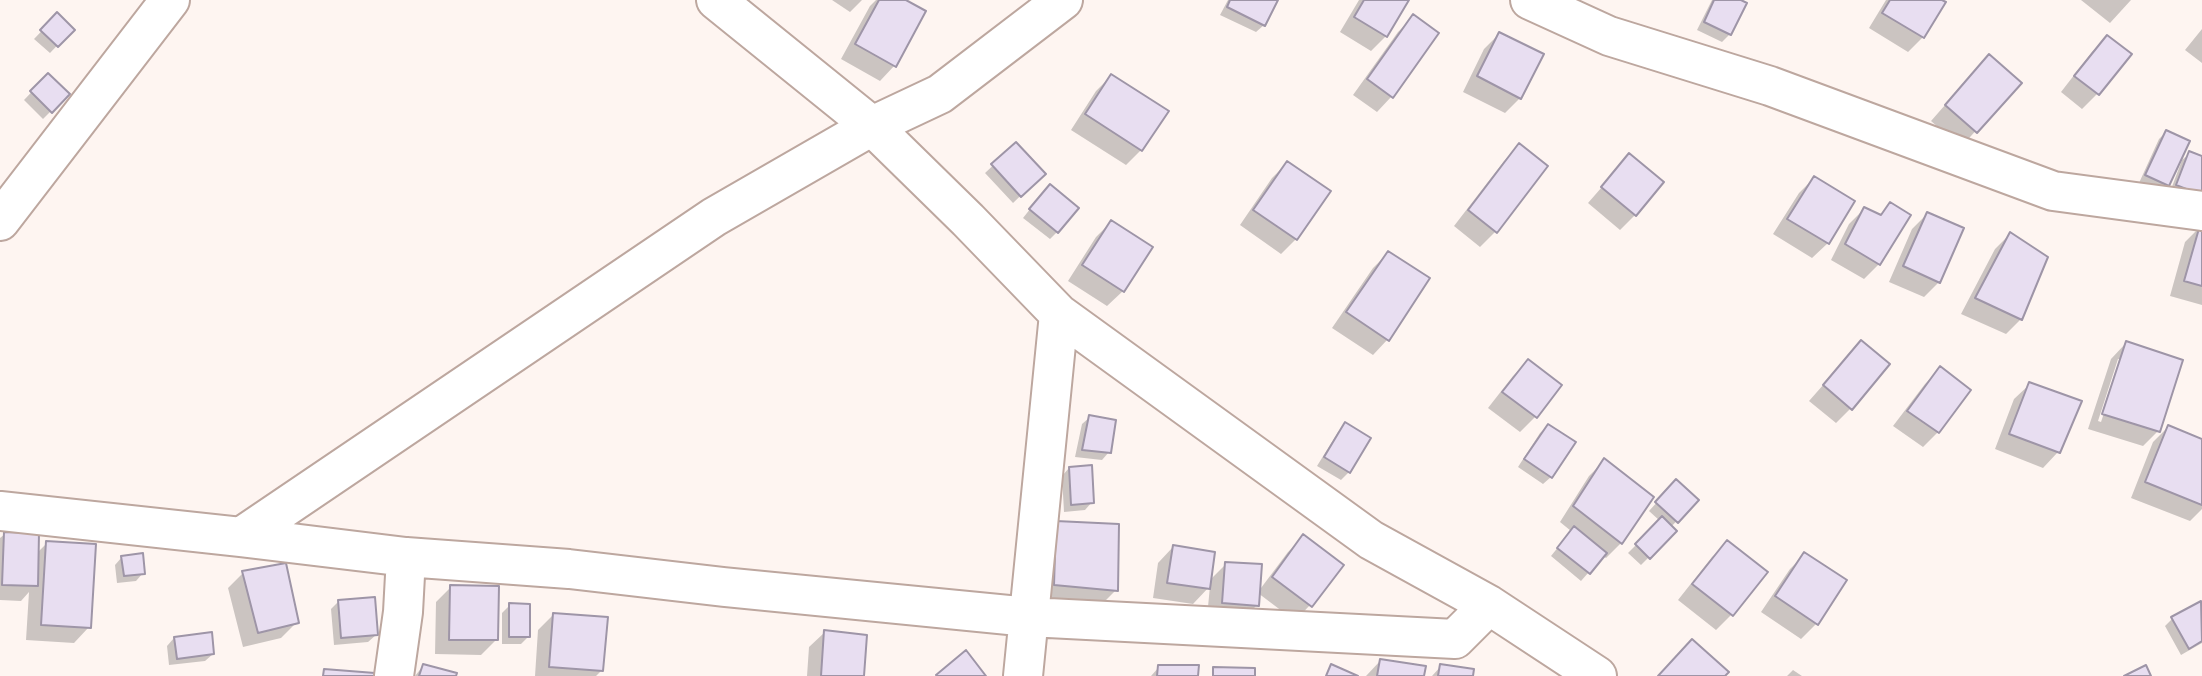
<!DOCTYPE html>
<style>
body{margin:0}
canvas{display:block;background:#fef5f1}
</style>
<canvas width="2202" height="676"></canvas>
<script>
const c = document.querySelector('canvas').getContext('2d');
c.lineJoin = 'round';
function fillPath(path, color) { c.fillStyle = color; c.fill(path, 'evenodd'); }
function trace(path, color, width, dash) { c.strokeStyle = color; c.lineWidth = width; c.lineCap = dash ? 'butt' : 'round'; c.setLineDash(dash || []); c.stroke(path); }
fillPath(new Path2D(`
 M832,0H862L850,12Z
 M876,0H902L895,65L880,81L841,59L870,6Z
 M1228,0H1276L1264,25L1256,32L1220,15Z
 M1359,0H1407L1386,36L1371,51L1340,32Z
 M1712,0H1737L1730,34L1722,42L1697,30Z
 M1886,0H1939L1923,37L1908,52L1869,28Z
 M2081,0H2131L2110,23Z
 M57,15L72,30L50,53L34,39Z
 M1413,17L1392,96L1377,112L1353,95L1398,32Z
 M2202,29V63L2185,50Z
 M1499,34L1520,98L1505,113L1463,92L1484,49Z
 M2107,37L2129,55L2097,94L2082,109L2061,92L2092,52Z
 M1974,72L2019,83L1961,147L1931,121Z
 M48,75L68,94L43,119L24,100Z
 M1111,76L1141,150L1126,165L1071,130L1096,91Z
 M2166,132L2188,142L2167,185L2160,193L2139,183L2159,139Z
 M1016,144L1043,174L1013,203L985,173Z
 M1519,146L1496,231L1480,247L1454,226L1504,161Z
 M2190,153L2202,157V205L2170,192L2182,160Z
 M1629,156L1635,215L1620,230L1588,203Z
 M1287,163L1296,239L1281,254L1240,225L1272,178Z
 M1814,178L1853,202L1828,243L1812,258L1773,234L1799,193Z
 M1042,194L1057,232L1050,239L1023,218Z
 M1890,204L1879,264L1864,279L1831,260L1849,224L1864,209L1879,216Z
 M1927,214L1939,282L1924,297L1889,282L1912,229Z
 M1111,222L1150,248L1123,291L1107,306L1068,281L1096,237Z
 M2200,227L2202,228V305L2170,296L2185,242Z
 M2010,234L2021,319L2006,334L1961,314L1995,249Z
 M1388,253V339L1373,355L1332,328L1373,268Z
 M1861,342L1851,408L1836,423L1809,401Z
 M2126,343L2158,431L2143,446L2088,429L2111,359ZM2118,359H2122L2101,422L2098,421Z
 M1528,361L1560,386L1535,417L1520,432L1488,408L1513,376Z
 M1940,369L1938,432L1923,447L1893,426L1925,384Z
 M2030,384L2058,452L2043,468L1995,449L2014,399Z
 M1090,417L1109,452L1102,460L1075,457L1082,424Z
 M1345,425L1369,438L1349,472L1341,480L1317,466L1338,432Z
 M1548,426L1551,477L1543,484L1518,467L1540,433Z
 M2168,427L2202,440V509L2190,521L2131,498L2153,442Z
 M1604,461L1621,543L1606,558L1603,556L1581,581L1551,556L1571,531L1560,522L1589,476Z
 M1069,468L1092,502L1085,510L1064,512L1062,476Z
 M1669,489L1696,500L1671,527L1675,531L1641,565L1628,553L1660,521L1649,511Z
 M1057,523L1116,590L1101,605L1040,600Z
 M5,534L37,553L47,543L89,627L74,643L26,640L29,592L21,601L0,600V538Z
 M1303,537L1310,605L1295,621L1258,593L1257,605L1242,620L1207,617L1210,586L1193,604L1153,598L1158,563L1173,547L1209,581L1226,564L1258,592L1288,552Z
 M1728,542L1765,572L1731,615L1716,630L1678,600L1712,557Z
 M1805,554L1816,624L1801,639L1761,612L1790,569Z
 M122,557L143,573L136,581L117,583L115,565Z
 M243,573L297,622L281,638L243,647L228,588Z
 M451,587L497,639L481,655L435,654L436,602Z
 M339,601L376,635L368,642L334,645L331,609Z
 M2200,603L2202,606V643L2181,655L2165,626L2172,619Z
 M510,605L529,636L521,644H502V613Z
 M553,615L602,670L596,676H535L538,630Z
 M825,632L862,676H807L809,647Z
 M174,638L213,654L205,661L169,665L167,646Z
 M1381,660L1422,676H1366Z
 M423,666L454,676H415Z
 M1441,666L1471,676H1432Z
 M1159,667L1197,676H1151Z
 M1793,670L1802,676H1787Z`), '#0003');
const building = new Path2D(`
 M879,0H906L926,11L896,67L855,44Z
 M1230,0H1278L1265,26L1227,7Z
 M1364,0H1409L1387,37L1354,17Z
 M1714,0H1741L1747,3L1731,35L1704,22Z
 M1890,0H1942L1946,2L1924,38L1882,13Z
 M57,12L75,30L58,47L40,30Z
 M1413,14L1439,33L1393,98L1367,79Z
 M1499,32L1544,54L1521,99L1477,76Z
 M2107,35L2132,54L2099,95L2074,76Z
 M1989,54L2022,83L1977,133L1945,105Z
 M48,73L70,94L52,113L30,91Z
 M1111,74L1169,111L1142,151L1085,114Z
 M2166,130L2190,141L2169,186L2145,175Z
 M1016,142L1046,174L1021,197L991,164Z
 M1519,143L1548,166L1497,233L1468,210Z
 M2189,151L2202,156V195L2176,185Z
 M1629,153L1664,182L1636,216L1601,187Z
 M1287,161L1331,191L1297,240L1253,210Z
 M1814,176L1855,201L1829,244L1787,219Z
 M1050,184L1079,208L1058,233L1029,209Z
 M1890,202L1911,215L1880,265L1845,244L1864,207L1881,215Z
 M1927,212L1964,228L1940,283L1903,266Z
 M1111,220L1153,247L1124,292L1082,265Z
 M2200,225L2202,226V286L2184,281Z
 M2010,232L2048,257L2022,320L1975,298Z
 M1388,251L1430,278L1389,341L1346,312Z
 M1861,340L1890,364L1852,410L1823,385Z
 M2126,341L2183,360L2160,432L2102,414Z
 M1528,359L1562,385L1537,418L1502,392Z
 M1940,366L1971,390L1939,433L1907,411Z
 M2029,382L2082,401L2060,453L2009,434Z
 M1089,415L1116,420L1111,453L1082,450Z
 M1345,422L1371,438L1350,473L1324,457Z
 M1548,424L1576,442L1552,478L1524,459Z
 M2168,425L2202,439V505L2145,482Z
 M1604,458L1654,497L1622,544L1573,506Z
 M1092,465L1094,503L1071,505L1069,467Z
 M1676,479L1699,500L1678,523L1655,502Z
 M1662,516L1677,531L1650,559L1635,544Z
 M1056,521L1119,524L1118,591L1054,585Z
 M1574,526L1607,553L1590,574L1557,548Z
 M4,532L39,533L38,586L2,585Z
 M1303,534L1344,565L1312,607L1272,577Z
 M1727,540L1768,572L1733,616L1692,584Z
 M46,541L96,544L91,628L41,625Z
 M1173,545L1215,552L1210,589L1167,583Z
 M1804,552L1847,580L1818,625L1775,596Z
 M143,553L145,574L124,576L121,556Z
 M1225,562L1262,564L1259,606L1222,603Z
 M286,563L299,623L258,633L242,571Z
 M450,585L499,586L498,640H449Z
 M375,597L378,635L341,638L338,600Z
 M2201,601L2202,641L2189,649L2171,617Z
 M509,603L530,604V637H509Z
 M553,613L608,617L603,671L549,667Z
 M824,630L867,635L864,676H821Z
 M212,632L214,654L177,659L174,637Z
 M1692,639L1729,672L1725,676H1658Z
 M966,650L986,676H937L936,675Z
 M1380,659L1426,666L1424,676H1377Z
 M423,664L457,673L456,676H419Z
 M1331,664L1358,676H1326Z
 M1440,664L1474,669L1473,676H1438Z
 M1158,665H1199L1198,676H1157Z
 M2146,665L2151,676H2124Z
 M1213,667L1255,668V676H1213Z
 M324,669L375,673V676H323Z`);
fillPath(building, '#e8def1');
trace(building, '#9e95a7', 2);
const street = new Path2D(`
 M716,0L872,126L968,220L1059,314L1371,540L1489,605L1597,676
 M1530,0L1609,36L1770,86L2053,191L2202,211
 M0,221L170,0
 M0,511L241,537L406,557L569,569L724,587L1029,617L1455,639L1489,605
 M241,537L714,217L872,126L940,94L1063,0
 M394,676L403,612L406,557
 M1023,676L1059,314`);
trace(street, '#bda79f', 42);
trace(street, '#fff', 38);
</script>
